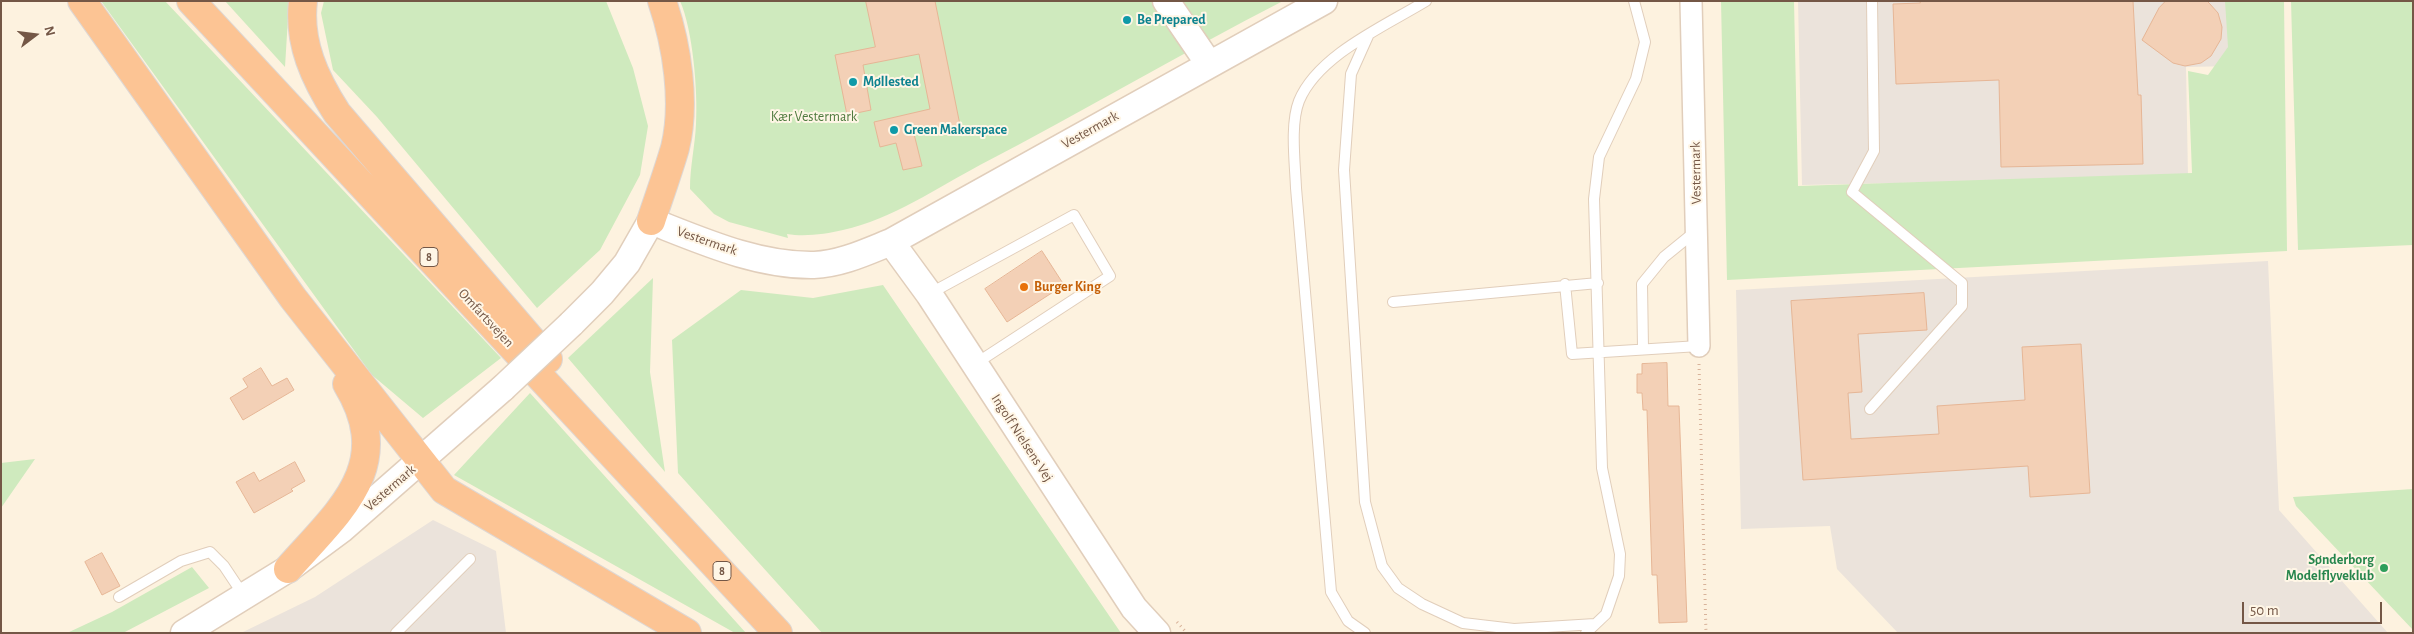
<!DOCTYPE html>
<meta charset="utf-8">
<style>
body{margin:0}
#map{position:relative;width:2414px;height:634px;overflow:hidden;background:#fdf2df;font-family:"Alegreya Sans",sans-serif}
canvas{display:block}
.frame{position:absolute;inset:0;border:2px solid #745746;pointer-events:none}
.north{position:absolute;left:10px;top:10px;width:50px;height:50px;-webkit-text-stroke:4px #fff6e6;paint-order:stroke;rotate:75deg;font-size:14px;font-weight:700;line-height:20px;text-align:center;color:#745746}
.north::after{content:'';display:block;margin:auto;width:18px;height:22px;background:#745746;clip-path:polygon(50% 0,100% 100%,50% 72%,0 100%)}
.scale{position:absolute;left:2242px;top:602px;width:140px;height:22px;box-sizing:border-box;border:2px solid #745746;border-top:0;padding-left:6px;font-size:15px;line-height:18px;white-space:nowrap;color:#745746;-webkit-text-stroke:4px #fff6e6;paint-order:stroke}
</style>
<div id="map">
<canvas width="2414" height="634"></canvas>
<div class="frame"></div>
<div class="north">N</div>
<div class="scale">50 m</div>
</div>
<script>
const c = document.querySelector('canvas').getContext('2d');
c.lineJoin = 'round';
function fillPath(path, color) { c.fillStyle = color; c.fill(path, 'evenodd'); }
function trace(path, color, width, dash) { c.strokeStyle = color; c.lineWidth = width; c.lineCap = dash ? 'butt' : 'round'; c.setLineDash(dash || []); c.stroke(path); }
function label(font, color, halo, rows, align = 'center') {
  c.font = font + ' "Alegreya Sans",sans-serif'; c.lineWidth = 4; c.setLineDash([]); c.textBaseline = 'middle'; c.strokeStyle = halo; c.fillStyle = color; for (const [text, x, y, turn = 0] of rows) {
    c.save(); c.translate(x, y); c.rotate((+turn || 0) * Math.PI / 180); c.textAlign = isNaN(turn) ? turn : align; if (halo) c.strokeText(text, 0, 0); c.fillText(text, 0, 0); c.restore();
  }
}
fillPath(new Path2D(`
 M1798,1H2233L2235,66L2186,67L2188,177L1802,185Z
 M2268,261L2279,510L2388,633H1898L1837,569L1830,526L1741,529L1736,290Z
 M433,520L496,551L506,633H241L315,597Z`), '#ebe3db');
fillPath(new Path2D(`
 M101,1H165L501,358L423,418L372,375Z
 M225,1H289L285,67Z
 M324,1H606L633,68L648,126L640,175L600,250L537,308L377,117L333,70L321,13Z
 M680,1H1283C1180,54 1082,112 980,165C937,188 892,219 843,230C826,234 805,237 787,234L788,238L729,222L714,214L690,189C690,166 695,146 696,124C698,92 693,30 680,1Z
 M1721,1H1794L1798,186L2192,173L2188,71L2208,75L2228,47L2225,1H2284L2287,251L1727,280Z
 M2291,1H2413V245L2298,250Z
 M653,278L650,372L665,472L568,358Z
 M883,285L1121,633H822L678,473L672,340L741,290L813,298Z
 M530,393L746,633H735L454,475Z
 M35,459L1,508V463Z
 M2413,489V630L2296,506L2293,497Z
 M192,567L209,588L123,633H67L112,612Z`), '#cfeabe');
const building = new Path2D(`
 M866,1H935L960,125L914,134L922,166L903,170L896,143L880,147L874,122L930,109L919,54L863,65L871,110L847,115L835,55L875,47Z
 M1920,1H2133L2138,95H2141L2143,164L2001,167L1999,80L1896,84L1893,4L1920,3Z
 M2166,1H2207L2210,4L2218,13L2222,27L2221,39L2211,56L2201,63L2185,66L2173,63L2142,40L2159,8Z
 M1042,251L1064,285L1007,322L985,289Z
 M1924,293L1927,330L1858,334L1862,392L1848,393L1851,439L1939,434L1937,406L2025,400L2022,347L2081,344L2090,493L2030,497L2028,466L1803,480L1791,301Z
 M1667,363L1668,406H1679L1687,622L1659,623L1657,575H1652L1647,410H1643L1642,393H1637V374H1642V364Z
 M261,368L272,386L287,378L294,390L243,420L230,398L248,387L243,379Z
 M295,462L305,481L291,489L293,491L254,513L236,482L254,472L259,481Z
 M102,553L120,586L102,595L85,562Z`);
fillPath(building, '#f3d0b6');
trace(building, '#e6b696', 1);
const service = new Path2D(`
 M1368,36L1351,74L1344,170L1365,502L1382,566L1398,588L1422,604L1463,623L1514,629L1595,624
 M1565,284L1572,354L1699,346
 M929,294L1074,215L1110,276L975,364
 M1393,302L1598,283
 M1643,348L1642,284L1664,257L1696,231
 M1870,409L1962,306V283L1852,192L1874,151L1872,1
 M119,597L181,561L210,552L224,566L244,596
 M396,633L470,559
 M1365,633L1348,621L1331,592L1296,188C1295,162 1290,124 1299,101C1318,55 1385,26 1426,1
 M1586,633L1606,614L1619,576L1620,554L1602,468L1594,199L1599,157L1636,79L1645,42L1634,1`);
const minor = new Path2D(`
 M1691,1L1699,346`);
const tertiary = new Path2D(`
 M1166,1L1209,64
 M891,242L929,294L1134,608L1157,633
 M571,324L602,293L627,263L651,221C702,241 758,266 814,265C841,264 866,252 891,242L1324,1
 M184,633L288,569L342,529L503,388`);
const trunk = new Path2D(`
 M82,1L293,298L444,490L687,633
 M191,1L778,633
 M303,1C298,43 315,79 337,113L548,359
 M651,221C659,197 668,172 675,148C686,103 677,45 662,1
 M288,569C339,511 397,466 347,384`);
trace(service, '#e1cebb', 12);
trace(minor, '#e1cebb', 24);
trace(tertiary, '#e1cebb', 29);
trace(trunk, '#ded7d3', 30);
trace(new Path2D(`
 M1699,364L1706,633
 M1177,622L1187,633`), '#d8b39a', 3, [1, 4]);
trace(service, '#fff', 10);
trace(minor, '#fff', 21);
trace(tertiary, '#fff', 26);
trace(trunk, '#fcc494', 28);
const tertiaryBridge = new Path2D(`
 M503,388L571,324`);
trace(tertiaryBridge, '#e1cebb', 29, []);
trace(tertiaryBridge, '#fff', 26);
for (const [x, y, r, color] of [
 [1127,20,5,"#0f9aa8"],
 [853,82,5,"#0f9aa8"],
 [894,130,5,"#0f9aa8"],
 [1024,287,5,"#e8710a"],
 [2384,568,5,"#2e9e5b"]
]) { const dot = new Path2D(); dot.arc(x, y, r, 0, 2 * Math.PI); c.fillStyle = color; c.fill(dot); trace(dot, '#fff6e6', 2); }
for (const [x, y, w] of [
 [429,257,18],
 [722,571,18]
]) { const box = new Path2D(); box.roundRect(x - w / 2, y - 9.5, w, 19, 4); c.fillStyle = '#fff6e6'; c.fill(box); trace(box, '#745746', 1); }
label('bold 12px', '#745746', null, [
 ["8",429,257],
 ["8",722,571]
]);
label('bold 14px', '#0d838f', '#fff6e6', [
 ["Be Prepared",1137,20],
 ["Møllested",863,82],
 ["Green Makerspace",904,130]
], 'left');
label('14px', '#4f7a3e', '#fff6e6', [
 ["Kær Vestermark",814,117]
]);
label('14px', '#745746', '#fff6e6', [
 ["Vestermark",1090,130,-29],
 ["Vestermark",1696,173,-91],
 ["Vestermark",707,241,19],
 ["Omfartsvejen",486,318,47],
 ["Ingolf Nielsens Vej",1022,438,57],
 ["Vestermark",390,488,-41]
]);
label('bold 14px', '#c56008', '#fff6e6', [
 ["Burger King",1034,287]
], 'left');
label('bold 14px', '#27864d', '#fff6e6', [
 ["Sønderborg",2374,560],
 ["Modelflyveklub",2374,576]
], 'right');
</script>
